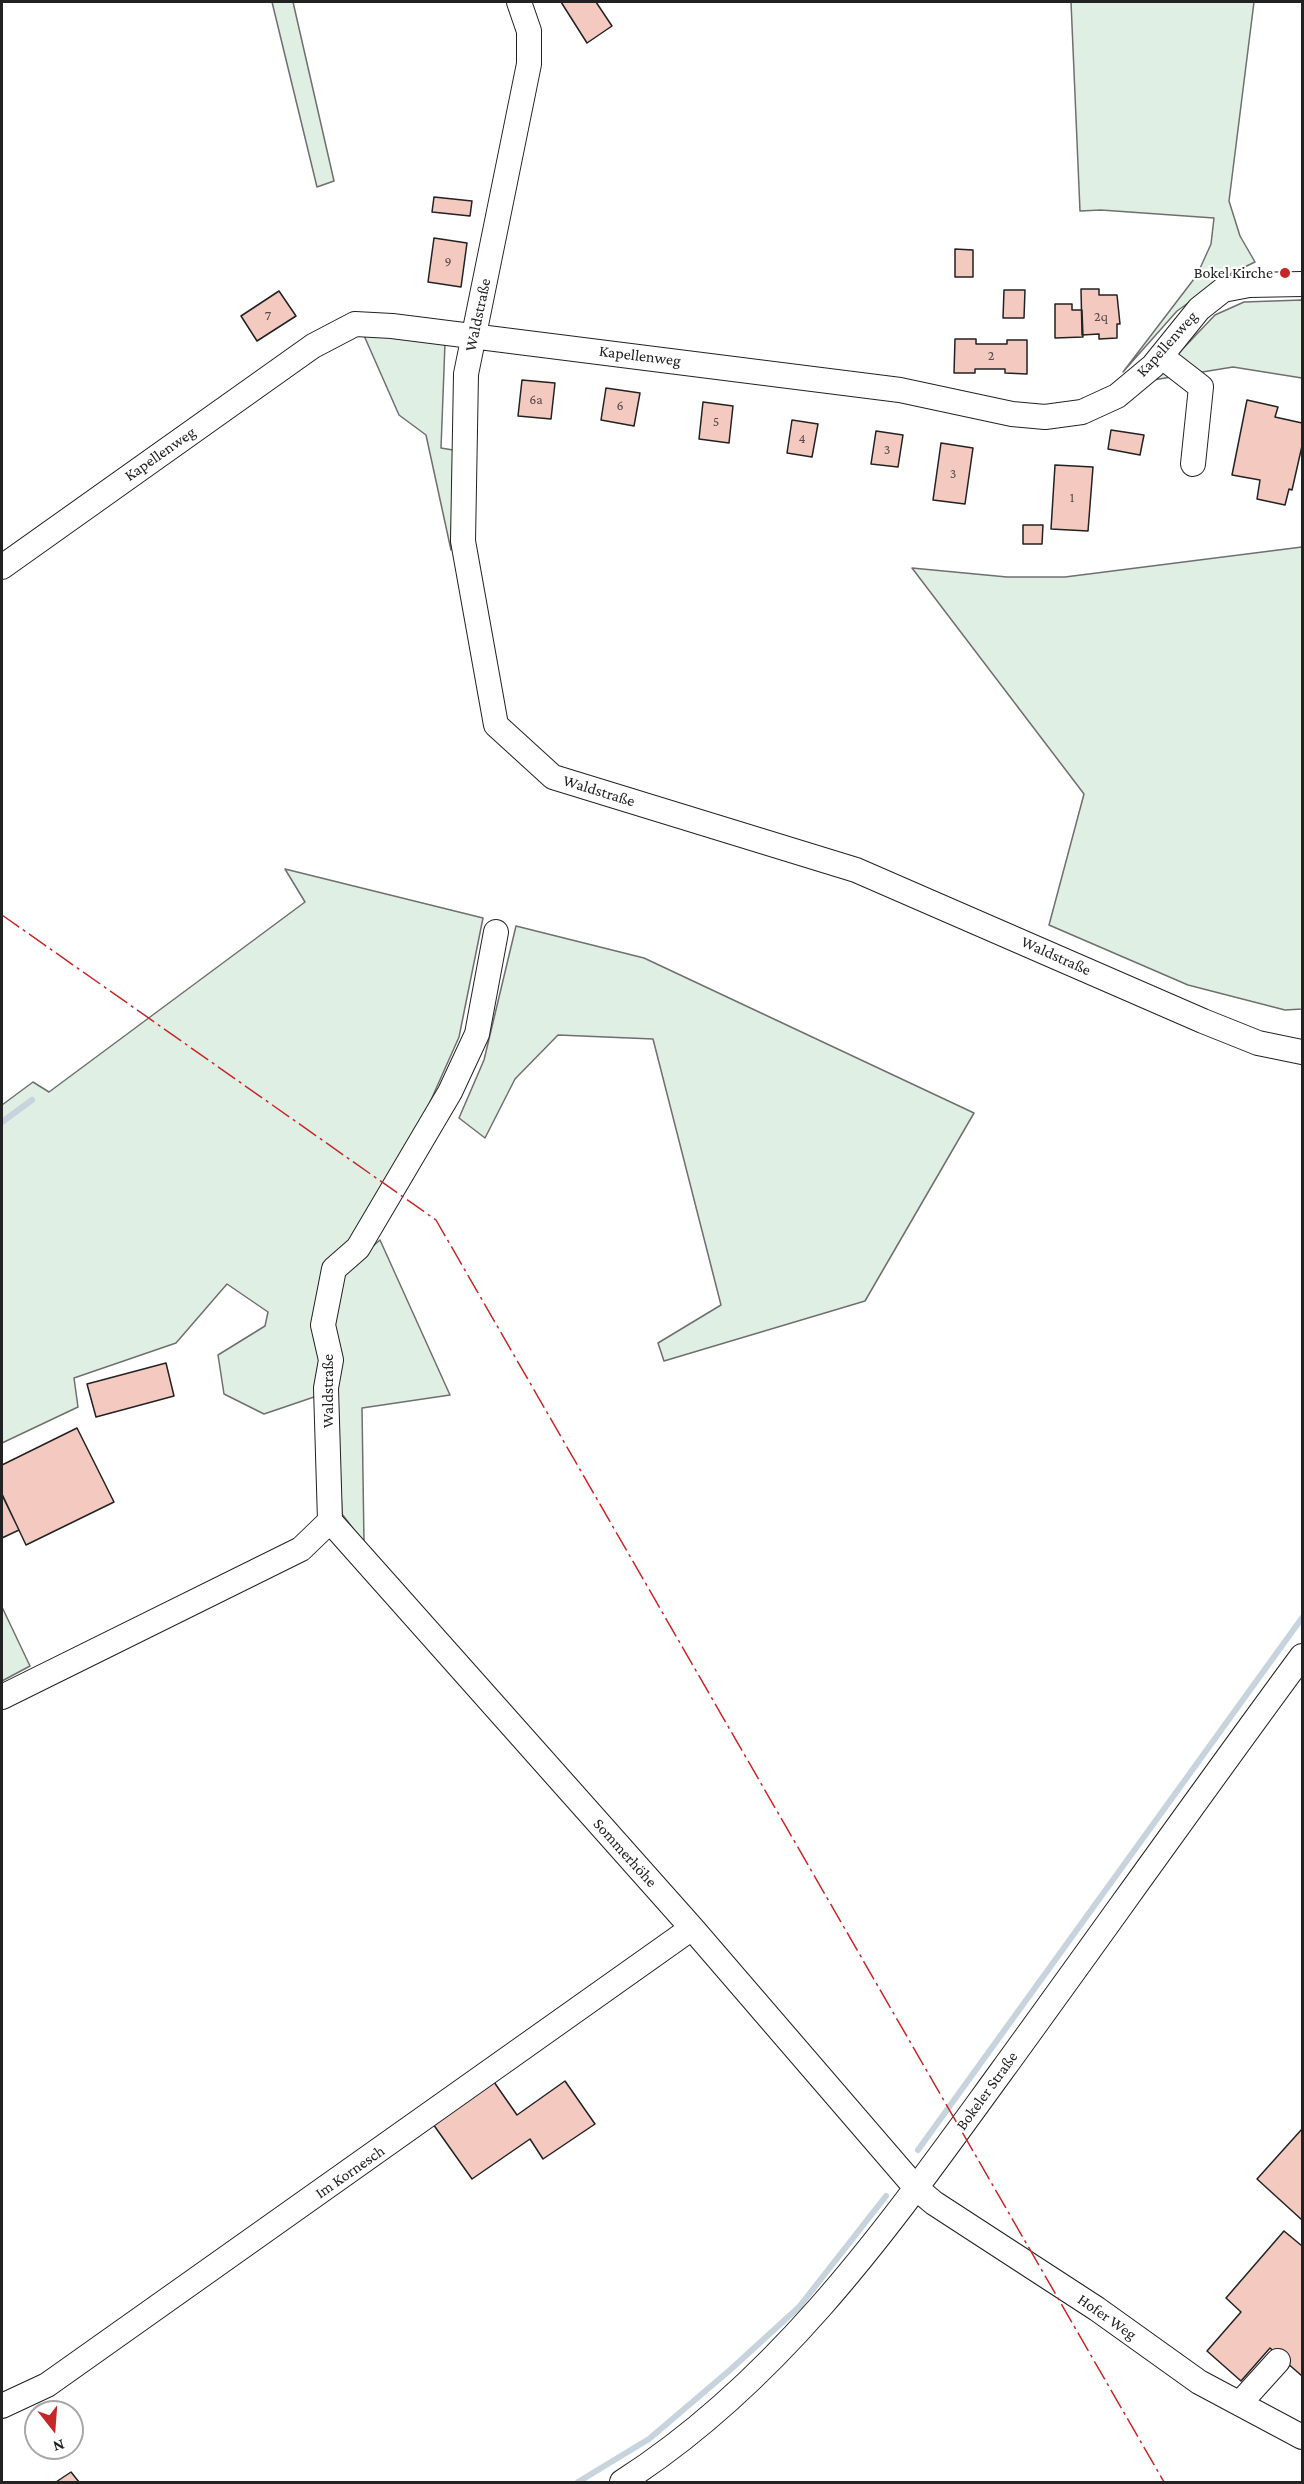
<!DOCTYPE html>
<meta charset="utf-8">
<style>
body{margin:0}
#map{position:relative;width:1304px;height:2484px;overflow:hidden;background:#fff;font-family:"Crimson Pro",serif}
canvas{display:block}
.frame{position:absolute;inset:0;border:3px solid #222;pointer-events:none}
.north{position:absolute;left:24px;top:2400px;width:60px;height:60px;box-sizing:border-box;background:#fff;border:2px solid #a7a7a7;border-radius:50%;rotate:163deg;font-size:16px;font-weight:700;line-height:24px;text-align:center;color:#222}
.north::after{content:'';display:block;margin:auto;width:21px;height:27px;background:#c62828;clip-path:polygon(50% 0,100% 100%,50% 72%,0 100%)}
</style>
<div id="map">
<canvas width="1304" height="2484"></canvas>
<div class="frame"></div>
<div class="north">N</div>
</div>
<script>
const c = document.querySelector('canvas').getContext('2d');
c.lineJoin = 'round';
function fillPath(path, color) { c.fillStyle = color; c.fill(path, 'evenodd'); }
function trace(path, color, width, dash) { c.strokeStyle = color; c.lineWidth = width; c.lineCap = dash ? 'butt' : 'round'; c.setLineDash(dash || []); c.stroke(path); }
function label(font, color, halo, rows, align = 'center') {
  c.font = font + ' "Crimson Pro",serif'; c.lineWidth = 4.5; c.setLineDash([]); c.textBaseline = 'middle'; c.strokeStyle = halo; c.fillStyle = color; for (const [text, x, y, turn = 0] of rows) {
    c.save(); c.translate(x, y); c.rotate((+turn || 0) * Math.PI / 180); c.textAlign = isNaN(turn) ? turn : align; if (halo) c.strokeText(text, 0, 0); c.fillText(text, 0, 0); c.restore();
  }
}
const green = new Path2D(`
 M272,2H293L334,181L317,187Z
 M1071,2H1254L1229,201L1240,236L1255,262L1226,276L1177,311L1123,372L1197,275L1211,244L1214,218L1101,210L1080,211Z
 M1302,300V378L1233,367L1153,380L1215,315L1244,302Z
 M362,331L445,343L441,448L453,450L451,550L426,435L399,415Z
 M1302,547V1009L1285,1010L1188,985L1049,925L1084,794L912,568L1007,577H1065Z
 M285,869L483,918L459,1037L427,1109L351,1240L323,1359L317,1396L264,1414L224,1394L218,1355L265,1326L268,1312L227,1284L176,1343L74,1378L78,1407L2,1443V1105L33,1082L49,1092L305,902Z
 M516,926L644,958L974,1113L865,1301L664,1361L658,1343L721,1305L653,1039L558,1035L515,1079L485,1138L459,1118L484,1060Z
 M380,1240L450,1395L362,1408L364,1543L342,1514L333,1324L343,1272Z
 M2,1607L30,1666L2,1681Z`);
fillPath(green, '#e0efe3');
trace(green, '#6f6f6f', 1.5);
trace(new Path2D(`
 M2,1122L32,1100
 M918,2150L1302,1618
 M578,2482L649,2439L730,2370L799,2307L886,2196`), '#c7d3dd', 6);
const building = new Path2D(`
 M561,2H596L612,26L587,43Z
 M434,197L472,201L470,216L432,212Z
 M434,238L467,243L461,287L428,282Z
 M955,249L973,250V277H955Z
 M1081,289H1099V295H1117L1120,324H1117V338L1099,339V334L1082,335Z
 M1004,290H1025L1024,318H1003Z
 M279,291L296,316L257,341L241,316Z
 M1055,304H1072V310H1082L1083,337L1055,338Z
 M955,339H976V344H1007V340H1027V374L1005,373V369H975V373H954Z
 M522,380L555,383L551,419L518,416Z
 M606,388L640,393L634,426L601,420Z
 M1247,400L1278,407L1275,417L1302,423V446L1292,490L1289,489L1285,505L1257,499L1260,480L1232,475Z
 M703,402L733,406L729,443L699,439Z
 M792,420L818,424L812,457L787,453Z
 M1111,430L1144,435L1140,455L1108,449Z
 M876,431L903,435L898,467L871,464Z
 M941,443L973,448L965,504L933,500Z
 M1055,465L1093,467L1088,531L1051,529Z
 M1023,525H1043L1042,544H1023Z
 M166,1363L174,1396L96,1417L87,1384Z
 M77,1428L114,1502L26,1545L2,1494V1465Z
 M2,1495L19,1530L2,1538Z
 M565,2081L595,2124L543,2159L530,2139L472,2179L433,2124L494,2082L517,2115Z
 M1302,2129V2220L1257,2179Z
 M1284,2231L1302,2246V2376L1270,2348L1241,2381L1207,2351L1241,2312L1226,2298Z
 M71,2472L79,2482H56Z`);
fillPath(building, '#f3c9c0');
trace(building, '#222', 1.5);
const minor = new Path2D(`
 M519,2L529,31V64L466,374L463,541L496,725L553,777L856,870L1203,1021L1258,1043L1302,1052
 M1161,356L1201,387L1193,464
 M2,567L313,346L355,324L392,326L900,390L1012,414L1045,417L1082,412L1117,396L1153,366L1199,309L1223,290L1249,285L1302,284
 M330,1521L692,1928L916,2188L934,2203L1097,2309L1199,2382L1302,2437
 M2,1697L301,1549L330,1521L326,1388L331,1360L323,1325L334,1269L358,1248L450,1092L477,1034L496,932
 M1240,2403L1278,2361
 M2,2406L47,2385L692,1928
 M622,2482C783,2379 891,2223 1001,2072C1102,1933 1201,1793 1302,1656`);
trace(minor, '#222', 26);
trace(minor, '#fff', 24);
trace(new Path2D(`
 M2,915L436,1220L1164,2482`), '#c62828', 1.5, [21, 4.5, 3, 4.5]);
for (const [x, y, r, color] of [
 [1285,273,6,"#c62828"]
]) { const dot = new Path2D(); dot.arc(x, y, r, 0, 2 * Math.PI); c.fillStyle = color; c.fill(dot); trace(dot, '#fff', 2); }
label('14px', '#564c4a', null, [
 ["9",448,262],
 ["7",268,316],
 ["2q",1101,317],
 ["2",991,356],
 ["6a",536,400],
 ["6",620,406],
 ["5",716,422],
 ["4",802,439],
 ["3",887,450],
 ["3",953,474],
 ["1",1072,498]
]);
label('16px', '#222', '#fff', [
 ["Bokel Kirche",1273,273]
], 'right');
label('16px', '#222', '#fff', [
 ["Waldstraße",478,315,-78],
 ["Kapellenweg",1167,344,-48],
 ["Kapellenweg",640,356,7],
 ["Kapellenweg",160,454,-35],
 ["Waldstraße",599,791,17],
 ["Waldstraße",1056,956,24],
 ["Waldstraße",328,1391,-90],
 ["Sommerhöhe",625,1853,48],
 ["Bokeler Straße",987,2091,-54],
 ["Im Kornesch",350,2172,-35],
 ["Hofer Weg",1107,2317,35]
]);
</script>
